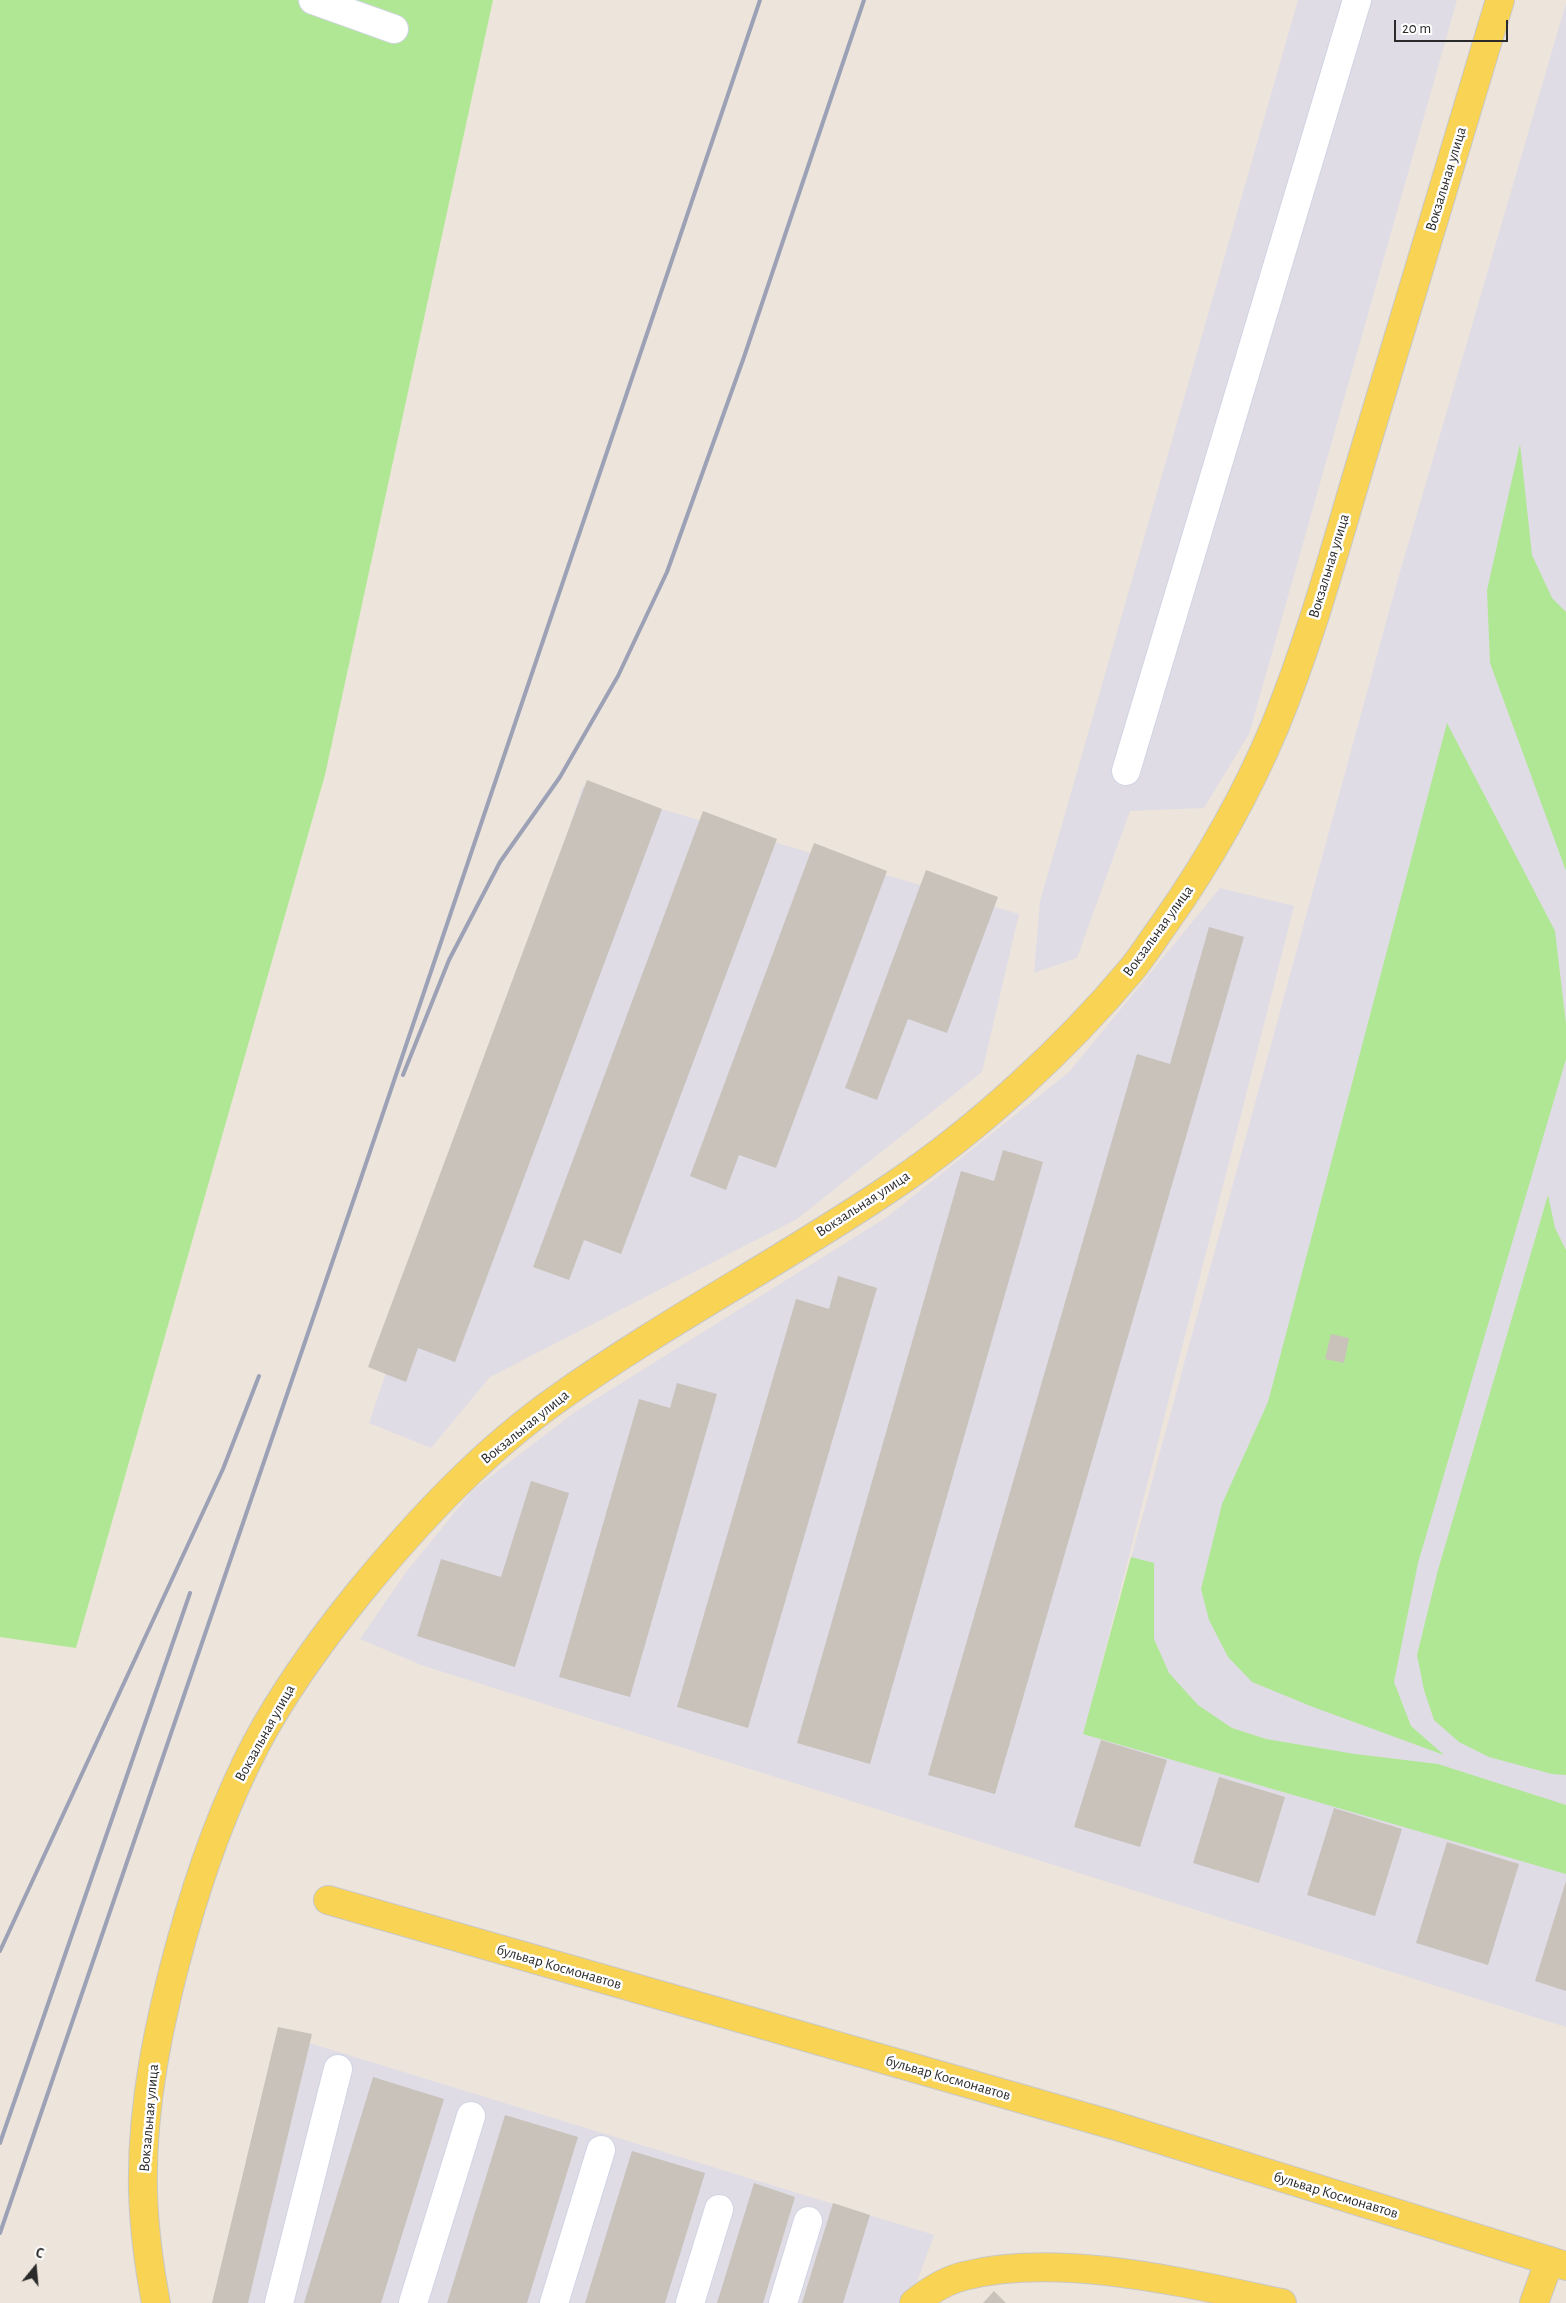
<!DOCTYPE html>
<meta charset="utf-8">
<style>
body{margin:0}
#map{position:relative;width:1566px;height:2303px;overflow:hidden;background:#ede5db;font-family:"Alegreya Sans",sans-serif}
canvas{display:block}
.north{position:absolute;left:10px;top:2243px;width:50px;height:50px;-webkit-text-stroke:4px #fff;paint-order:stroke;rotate:17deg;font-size:14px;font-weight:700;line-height:20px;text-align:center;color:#2a2a2a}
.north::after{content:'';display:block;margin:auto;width:18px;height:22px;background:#2a2a2a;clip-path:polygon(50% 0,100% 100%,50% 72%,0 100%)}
.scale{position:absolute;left:1394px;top:20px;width:114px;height:22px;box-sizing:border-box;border:2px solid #2a2a2a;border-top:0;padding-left:6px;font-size:15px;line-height:18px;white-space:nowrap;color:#2a2a2a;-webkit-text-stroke:4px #fff;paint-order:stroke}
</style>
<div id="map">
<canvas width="1566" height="2303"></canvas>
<div class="north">С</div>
<div class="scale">20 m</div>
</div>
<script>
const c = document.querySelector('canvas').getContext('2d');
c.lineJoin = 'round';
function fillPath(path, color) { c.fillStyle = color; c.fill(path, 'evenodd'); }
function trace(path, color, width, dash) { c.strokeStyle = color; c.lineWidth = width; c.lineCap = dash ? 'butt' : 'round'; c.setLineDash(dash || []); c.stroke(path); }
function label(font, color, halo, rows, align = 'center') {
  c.font = font + ' "Alegreya Sans",sans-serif'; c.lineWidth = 5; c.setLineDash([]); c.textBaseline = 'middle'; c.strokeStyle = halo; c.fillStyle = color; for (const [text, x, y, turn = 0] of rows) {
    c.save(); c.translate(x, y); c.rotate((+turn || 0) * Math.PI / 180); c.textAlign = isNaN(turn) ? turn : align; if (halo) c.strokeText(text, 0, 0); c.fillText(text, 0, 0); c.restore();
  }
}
fillPath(new Path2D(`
 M1298,0H1457L1249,734L1204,808L1130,811L1077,958L1034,973L1040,901Z
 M1566,3V2027L421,1665L360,1639L406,1572L473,1490L575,1412L887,1217L1069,1072L1220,888L1294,906L1094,1694L1397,582Z
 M583,786L1019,914L982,1072L797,1219L490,1377L431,1448L369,1423Z
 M290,2037L934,2235L909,2303H238Z`), '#dfdce5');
fillPath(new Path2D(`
 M0,0H493L325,775L76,1648L0,1637Z
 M1520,444L1532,555L1552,598L1566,612V871L1490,663L1487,590Z
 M1447,723L1555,931L1566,1024V1059L1418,1563L1394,1682L1411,1726L1444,1755L1313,1707L1252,1682L1228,1657L1209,1620L1201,1589L1222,1504L1268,1402Z
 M1548,1195L1555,1228L1566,1250V1775L1552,1774L1489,1757L1459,1742L1434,1720L1424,1690L1417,1655L1438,1570Z
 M1131,1557L1154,1563V1639L1169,1673L1198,1705L1232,1728L1266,1739L1355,1754L1438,1764L1566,1805V1874L1083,1734Z`), '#b0e794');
fillPath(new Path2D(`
 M587,780L662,809L455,1362L418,1348L406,1382L368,1367Z
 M703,811L777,839L621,1254L584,1240L569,1280L533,1267Z
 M814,843L887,871L776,1168L739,1155L726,1190L690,1176Z
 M926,870L998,897L947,1033L908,1019L877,1100L845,1088Z
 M1209,927L1244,937L995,1794L928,1775L1137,1054L1170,1064Z
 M1003,1150L1043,1162L870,1764L797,1743L961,1171L994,1181Z
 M838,1276L877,1288L748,1728L677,1707L796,1299L829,1309Z
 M1331,1334L1349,1338L1344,1363L1325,1359Z
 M677,1383L717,1394L630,1697L559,1677L639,1399L670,1408Z
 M531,1481L569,1493L515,1667L417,1636L441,1559L501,1577Z
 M1101,1740L1167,1760L1140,1847L1074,1827Z
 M1219,1777L1285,1797L1259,1883L1193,1863Z
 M1334,1808L1402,1829L1375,1916L1307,1895Z
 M1447,1842L1519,1864L1488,1965L1416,1943Z
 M1566,1881V1991L1535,1981Z
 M278,2027L312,2034L248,2303H212Z
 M373,2077L444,2099L381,2303H304Z
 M505,2115L578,2137L527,2303H447Z
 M632,2151L705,2173L665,2303H585Z
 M754,2183L795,2197L763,2303H717Z
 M833,2203L870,2215L843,2303H802Z
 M994,2291L1006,2303H983Z`), '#c8c2bb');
const minor = new Path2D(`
 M313,0L394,29
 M1126,771L1357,0
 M279,2303L338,2069
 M413,2303L471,2116
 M554,2303L601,2150
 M690,2303L719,2209
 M783,2303L808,2221`);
const major = new Path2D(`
 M328,1900L1113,2125L1566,2266
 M156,2303C149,2266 144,2229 143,2191C141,2107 159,2022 181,1942C200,1873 223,1807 256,1744C284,1691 321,1640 359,1593C418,1521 483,1451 560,1397C667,1321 784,1260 893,1186C978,1129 1067,1047 1132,969C1144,954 1154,938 1165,923C1208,862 1246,795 1275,726C1314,631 1340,530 1370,432C1413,288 1457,144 1500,0
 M914,2303C928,2292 947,2280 964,2276C1060,2252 1186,2283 1282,2303
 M1534,2303L1549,2262`);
trace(minor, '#d0d4e4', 30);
trace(major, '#c8c8c8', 30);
trace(minor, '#fff', 28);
trace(major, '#f9d354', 28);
trace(new Path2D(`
 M403,1075L449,960L500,862L560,777L618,676L667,572L744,357L864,0
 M0,1951L223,1469L259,1376
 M0,2143L190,1593
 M0,2233L358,1187L760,0`), '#9da1b6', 4);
label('15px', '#2a2a2a', '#fff', [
 ["Вокзальная улица",1446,179,-73],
 ["Вокзальная улица",1329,566,-73],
 ["Вокзальная улица",1158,931,-54],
 ["Вокзальная улица",863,1204,-33],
 ["Вокзальная улица",525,1427,-39],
 ["Вокзальная улица",265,1733,-61],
 ["бульвар Космонавтов",559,1967,16],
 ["бульвар Космонавтов",948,2078,16],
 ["Вокзальная улица",149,2118,-85],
 ["бульвар Космонавтов",1336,2195,17]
]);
</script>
